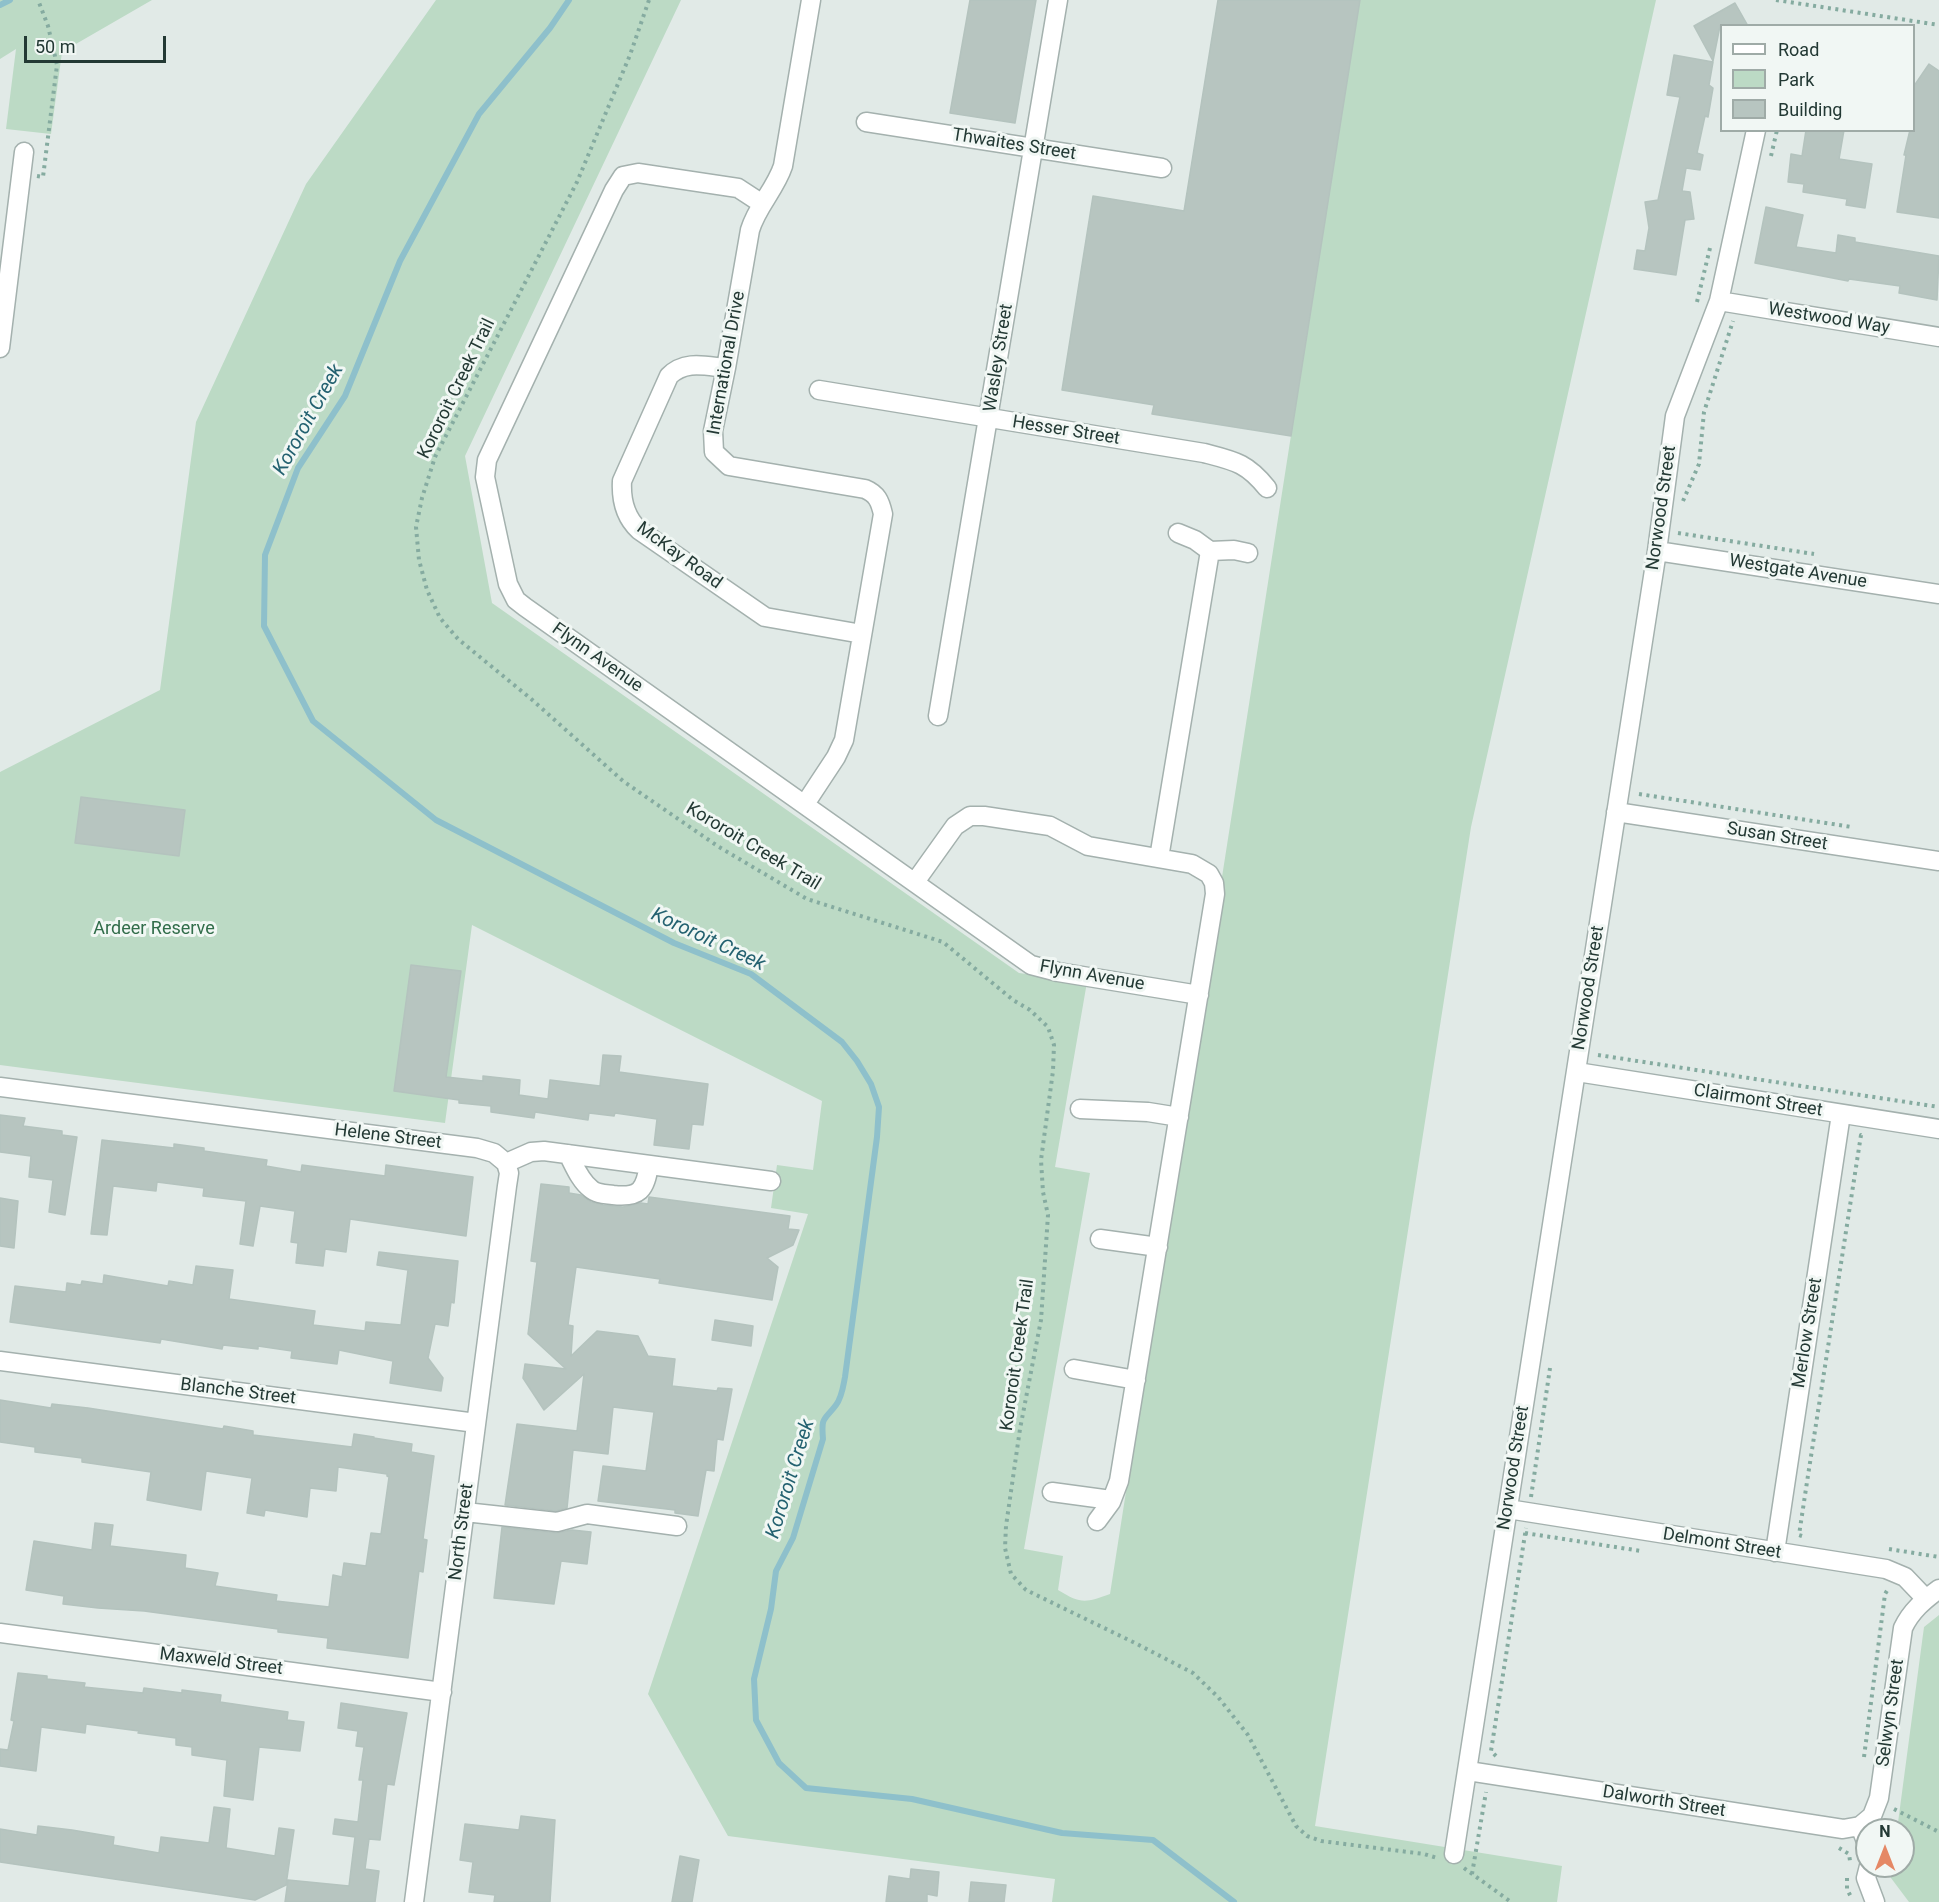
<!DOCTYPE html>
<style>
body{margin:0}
#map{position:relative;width:1939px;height:1902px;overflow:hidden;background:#e1eae7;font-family:Roboto,sans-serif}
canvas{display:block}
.legend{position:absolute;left:1720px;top:24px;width:195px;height:108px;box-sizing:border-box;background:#f1f7f4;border:2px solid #9faba7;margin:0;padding:8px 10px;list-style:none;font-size:18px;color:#233934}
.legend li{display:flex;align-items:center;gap:12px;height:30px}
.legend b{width:30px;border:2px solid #9faba7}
.north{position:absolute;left:1855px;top:1818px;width:60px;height:60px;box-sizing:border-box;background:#f1f7f4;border:2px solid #9faba7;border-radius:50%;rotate:0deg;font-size:16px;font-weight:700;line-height:24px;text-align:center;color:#233934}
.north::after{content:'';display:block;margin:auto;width:21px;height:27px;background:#e58865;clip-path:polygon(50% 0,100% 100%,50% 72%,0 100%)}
.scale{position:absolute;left:24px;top:36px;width:142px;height:27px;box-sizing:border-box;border:3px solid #233934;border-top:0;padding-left:8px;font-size:18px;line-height:21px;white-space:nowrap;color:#233934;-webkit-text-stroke:4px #f1f7f4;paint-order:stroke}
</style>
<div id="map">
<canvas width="1939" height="1902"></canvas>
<ul class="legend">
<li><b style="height:8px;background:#fff"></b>Road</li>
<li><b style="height:16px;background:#bcdac5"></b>Park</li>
<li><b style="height:16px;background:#b7c5c0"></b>Building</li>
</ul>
<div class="north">N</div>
<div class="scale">50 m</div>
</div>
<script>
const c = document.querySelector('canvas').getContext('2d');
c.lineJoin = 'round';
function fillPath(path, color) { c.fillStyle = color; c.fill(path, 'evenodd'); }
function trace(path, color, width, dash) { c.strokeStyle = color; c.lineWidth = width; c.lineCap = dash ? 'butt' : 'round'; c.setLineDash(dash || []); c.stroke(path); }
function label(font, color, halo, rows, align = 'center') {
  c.font = font + ' Roboto,sans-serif'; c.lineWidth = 6; c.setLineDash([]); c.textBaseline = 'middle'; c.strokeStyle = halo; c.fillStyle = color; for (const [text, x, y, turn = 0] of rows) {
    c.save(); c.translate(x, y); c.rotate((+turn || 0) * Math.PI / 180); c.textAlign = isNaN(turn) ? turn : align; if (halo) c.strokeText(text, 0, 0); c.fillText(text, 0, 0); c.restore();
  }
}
fillPath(new Path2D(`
 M0,0H152L62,52L51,134L6,129L16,49L0,59Z
 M436,0H681L465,456L492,603L1019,973L1087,982L1055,1167L1090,1173L1024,1549L1063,1556L1058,1590C1081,1604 1085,1603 1110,1594L1359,0H1656L1471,827L1315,1826L1562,1866L1557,1902H1052L1055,1879L728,1836L648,1694L808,1214L771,1208L777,1165L813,1170L822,1101L472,925L445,1123L0,1065V772L160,690L196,422L306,184Z
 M1939,1615V1902H1909L1891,1878L1892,1866H1903V1830H1897L1924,1627Z`), '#bcdac5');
trace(new Path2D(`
 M569,0L550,28L479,114L400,261L345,396L298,468L265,555L264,626L313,721L436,820L674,943L751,974L842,1042L857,1061L871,1084L879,1107L877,1137L845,1377C843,1387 842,1397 836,1405C824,1421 821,1416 823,1439L793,1538L776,1571L771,1609L754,1679L756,1720L779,1763L806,1788L912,1799L1062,1833L1153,1840L1234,1902
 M0,5L10,0`), '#8ec0cb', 6);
const building = new Path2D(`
 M970,0H1036L1015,123L950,113Z
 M1218,0H1360L1291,436L1152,414L1154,405L1062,390L1093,196L1184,211Z
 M1735,3L1748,26H1720L1713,61L1694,26Z
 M1674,55L1713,62L1709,85L1713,88L1708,117L1705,116L1697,153L1703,155L1700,170L1686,168L1682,191L1690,192L1694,219L1685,220L1676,275L1634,269L1637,250L1645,251L1649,228L1645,202L1658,200L1680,97L1667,95Z
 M1929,64L1939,71V218L1897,212L1906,155H1904L1910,130H1914V86Z
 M1806,130H1844L1839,159L1872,164L1865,208L1846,205L1847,199L1803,192L1804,184L1788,182L1791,154L1802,156Z
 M1766,207L1803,215L1796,247L1836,253L1838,235L1855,238V242L1939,256L1937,300L1899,293L1900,286L1849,279L1848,281L1755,263Z
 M81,797L185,810L179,856L75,843Z
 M411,965L461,971L446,1077L483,1081V1076L520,1080L519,1095L548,1099L550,1080L600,1086L603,1055L621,1056L619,1072L708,1084L703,1125L692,1124L689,1149L654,1145L657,1119L615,1113L614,1116L589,1113L588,1120L535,1112L534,1118L491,1112V1106L459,1103V1100L394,1091Z
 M0,1115L25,1118L23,1126L62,1131V1135L77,1137L65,1215L49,1212L53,1180L29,1177L31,1156L0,1152Z
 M102,1140L174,1148V1144L204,1148V1151L267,1160L266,1166L301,1172L302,1165L385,1176L386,1165L473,1177L466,1236L350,1219L346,1252L325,1249L323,1266L296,1263L298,1243L291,1242L295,1211L260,1206L253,1246L240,1244L246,1201L203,1196L204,1188L157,1182L156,1191L113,1186L107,1235L91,1234Z
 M541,1184L569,1187V1193L581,1195L591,1202L603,1205L623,1207L641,1203L648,1204L649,1197L790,1216L788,1229L799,1230L793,1245L767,1258L778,1267L772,1300L659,1283L660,1279L576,1267L568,1325L573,1326L571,1356L597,1331L638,1336L648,1356L675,1359L672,1386L717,1391L718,1388L732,1389L723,1440L717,1439L714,1471L706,1470L698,1516L675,1513V1510L598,1501L603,1466L646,1471L654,1412L613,1407L608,1454L573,1450L567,1508L556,1511L505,1505L517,1424L577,1431L584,1374L544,1410L523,1378L525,1364L566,1369L528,1334L537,1262L531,1261Z
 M0,1198L18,1201L14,1248L0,1246Z
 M379,1252L458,1261L454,1303L451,1302L448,1326L435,1324L428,1358L443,1378L441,1391L390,1383L393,1361L339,1350L337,1364L291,1358L292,1351L258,1346V1349L223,1345L222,1349L161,1339L160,1343L10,1322L15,1286L66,1292L67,1283L81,1285L82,1281L103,1284L104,1275L168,1286L169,1281L193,1285L196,1266L233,1270L229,1299L315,1311L313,1325L365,1331L366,1322L401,1325L408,1270L377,1265Z
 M715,1320L753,1326L751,1346L712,1340Z
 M0,1400L51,1408L52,1404L88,1408L223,1429L224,1426L253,1431V1435L352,1447L354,1434L374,1437V1438L412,1444L411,1452L434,1456L423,1539L427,1540L423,1572L419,1571L408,1658L327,1648L328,1638L278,1632V1629L144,1611L98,1608L63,1604L64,1596L26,1590L34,1541L92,1550L95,1523L113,1525L110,1546L186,1555L185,1568L218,1573L215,1586L277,1595L276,1601L329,1607L333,1575L342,1577L344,1563L366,1566L371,1533L381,1534L389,1477L387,1476V1474L338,1467L336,1491L310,1488L307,1517L265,1510L264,1516L247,1513L252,1478L206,1471L201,1510L147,1500L151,1472L82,1462V1458L35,1452V1447L0,1442Z
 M502,1527L556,1533L572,1530L591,1532L587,1564L561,1561L554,1604L494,1598Z
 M18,1673L47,1676V1679L85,1683L84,1687L143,1693L144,1688L182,1693V1690L221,1695L220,1702L288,1712L287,1720L304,1722L300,1751L259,1747L253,1800L224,1796L227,1760L192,1755V1747L176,1745V1738L138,1733L139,1731L86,1724L85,1733L41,1727L36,1771L0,1766V1749L8,1750L14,1721L11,1720Z
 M341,1703L407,1713L394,1785L387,1784L380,1840L369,1839L365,1869L379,1871L375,1902H285L288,1880L349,1886L355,1837L333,1834L335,1819L358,1822L363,1780H359L364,1747L356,1746L358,1731L338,1728Z
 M214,1807L230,1809L226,1848L275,1856L279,1828L294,1830L286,1885L255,1900L0,1862V1829L37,1835L38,1826L72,1830L114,1837L113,1845L159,1853L161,1837L209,1843Z
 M521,1816L555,1820L550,1902H494L495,1895L469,1892L473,1862L460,1860L465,1824L519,1830Z
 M680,1856L699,1860L692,1902H672Z
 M911,1869L939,1872L937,1896L927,1894V1902H886L889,1876L910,1879Z
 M971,1882L1006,1885L1004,1902H969Z`);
fillPath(building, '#b7c5c0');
trace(building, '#b4c3be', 1.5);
const minor = new Path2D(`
 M866,122L1162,168
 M761,203L738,188L638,173L623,176L614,190L487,460L485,477L508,584L516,600L525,607L1031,965L1058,972L1199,995
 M1719,301L1939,337
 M0,348L24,152
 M726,368C705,366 685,360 669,376L622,481C621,499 625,517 639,530L765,617L862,634
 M819,390L1204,453C1235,461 1247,463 1267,488
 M1178,533L1195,540L1210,551L1234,550L1248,553
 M1657,551L1939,594
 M938,716L1058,0
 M805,804L836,757L844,740L883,514C880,501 877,494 865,489L729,466L714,452L713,431L726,368L750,230C757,206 775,190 783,166L811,0
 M1616,812L1939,861
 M1159,858L1210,551
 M915,882L955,826L970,816H984L1050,826L1088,846L1192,864L1209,874L1214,883L1215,894L1119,1481L1111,1502L1097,1521
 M1577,1072L1939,1129
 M0,1087L477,1148L494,1153L506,1163L531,1152L544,1151L771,1181
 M1080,1109L1148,1112L1179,1117
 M568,1154C574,1165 580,1181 591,1189C596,1194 606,1194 613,1195C640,1198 645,1190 649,1165
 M1100,1239L1158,1247
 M0,1361L476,1423
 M1074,1369L1136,1380
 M1052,1492L1111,1500
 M1508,1509L1886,1569L1905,1577L1926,1599
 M465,1512L557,1522L587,1514L677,1526
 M1775,1552L1841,1114
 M0,1633L442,1692
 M1468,1771L1843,1829L1860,1826
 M1867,1844L1860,1826L1872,1816L1879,1798L1903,1628C1911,1611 1924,1600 1939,1589
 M1454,1854L1657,551L1675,416L1719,301L1756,130
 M1869,1866L1866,1878L1875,1902
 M414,1902L507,1186L509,1173L506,1163`);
trace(minor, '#a4b1ae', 21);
trace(new Path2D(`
 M649,0L630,55L577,182L435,457L422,498L416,527L419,560L427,590L440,618L458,639L530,698L623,781L719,847L807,899L943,942L1013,1000L1030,1010L1048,1027L1054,1045L1053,1071L1041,1160L1043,1192L1048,1215L1041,1320L1020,1429L1006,1526L1005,1548L1011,1574L1026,1590L1137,1644L1193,1673L1218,1697L1248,1735L1296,1826L1307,1836L1321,1841L1424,1854L1437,1858
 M1776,0L1939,25
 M1771,156L1777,130
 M37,176L43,177L57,65L48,26L38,0
 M1697,302L1710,248
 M1683,501L1699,464L1704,412L1733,321
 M1678,533L1814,554
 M1639,794L1852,827
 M1598,1055L1939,1107
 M1531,1497L1550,1368
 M1525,1533L1641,1551
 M1802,1536L1799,1535L1807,1482L1861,1135L1863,1136
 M1889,1549L1939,1557
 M1496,1756L1491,1751L1526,1528
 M1864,1757L1885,1594L1888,1589
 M1894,1809L1939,1832
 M1839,1848L1849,1854L1850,1861
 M1464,1868L1511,1902
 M1472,1874L1486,1792
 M1847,1878V1889L1852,1899`), '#85aba0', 4, [3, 4.5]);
trace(minor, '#fff', 18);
label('18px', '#233934', '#f1f7f4', [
 ["Thwaites Street",1014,145,9],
 ["Westwood Way",1829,319,9],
 ["Wasley Street",999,358,-81],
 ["International Drive",727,363,-80],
 ["Kororoit Creek Trail",457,389,-64],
 ["Hesser Street",1066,431,9],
 ["Norwood Street",1662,508,-82],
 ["McKay Road",679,556,36],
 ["Westgate Avenue",1798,572,9],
 ["Flynn Avenue",597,658,35],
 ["Susan Street",1777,837,9],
 ["Kororoit Creek Trail",753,847,31],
 ["Flynn Avenue",1092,976,10],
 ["Norwood Street",1589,988,-81],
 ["Clairmont Street",1758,1101,9],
 ["Helene Street",388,1137,7],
 ["Merlow Street",1808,1333,-81],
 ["Kororoit Creek Trail",1018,1355,-82],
 ["Blanche Street",238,1392,7],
 ["Norwood Street",1514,1468,-81],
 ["North Street",462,1532,-83],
 ["Delmont Street",1722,1544,9],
 ["Maxweld Street",221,1662,7],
 ["Selwyn Street",1891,1713,-82],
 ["Dalworth Street",1664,1802,9]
]);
label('18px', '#316d4a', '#f1f7f4', [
 ["Ardeer Reserve",154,929]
]);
label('italic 20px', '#236170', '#f1f7f4', [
 ["Kororoit Creek",309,420,-61],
 ["Kororoit Creek",708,940,25],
 ["Kororoit Creek",791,1479,-73]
]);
</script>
